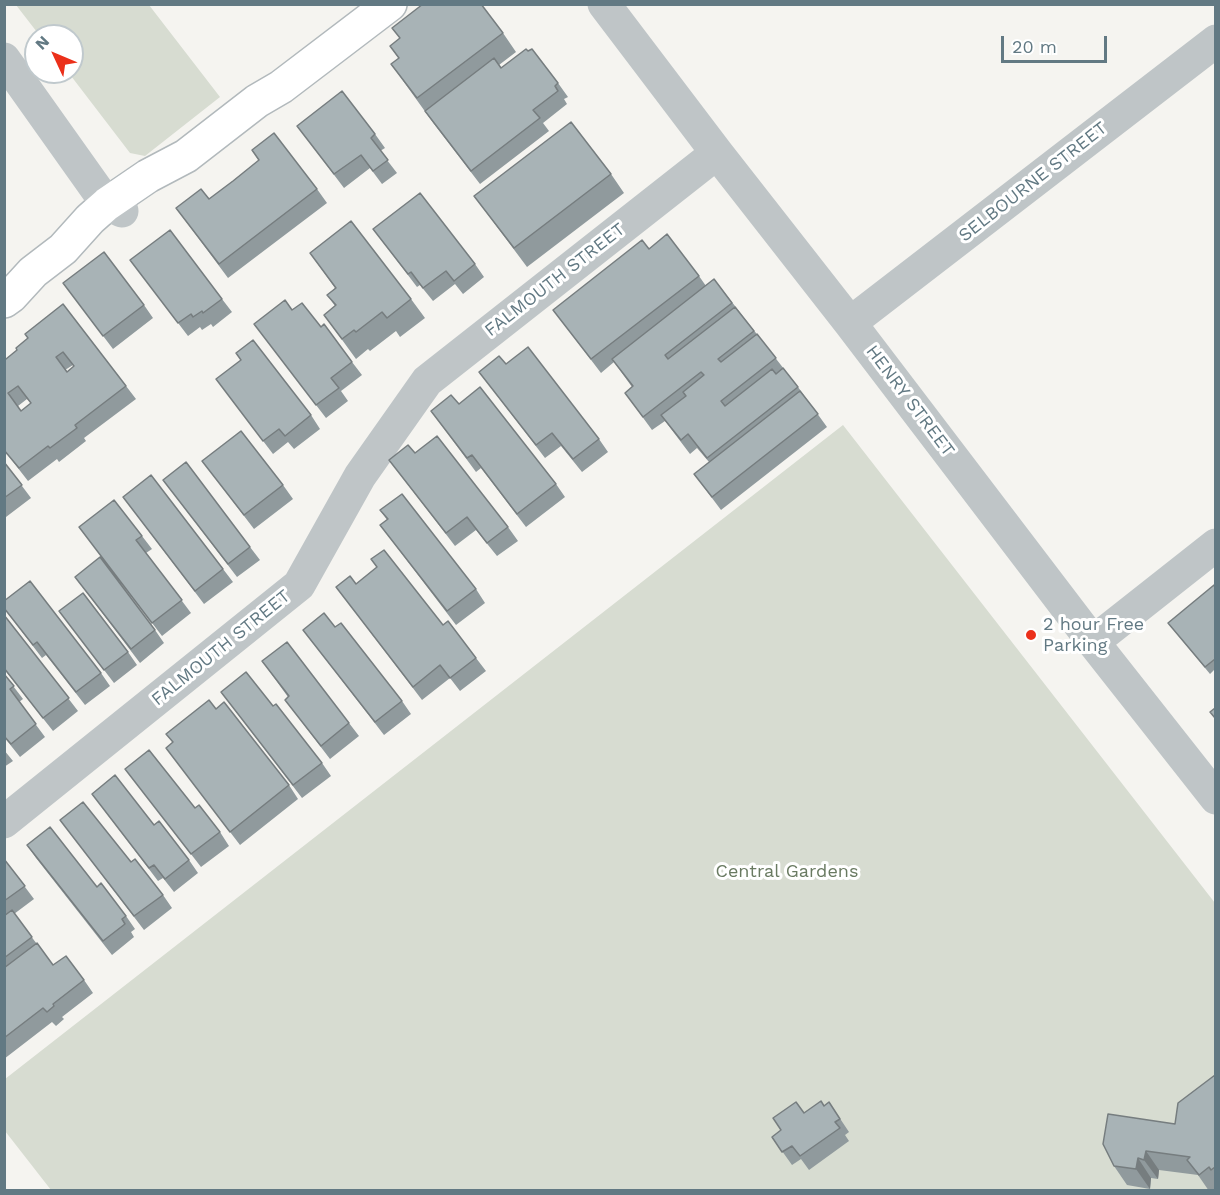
<!DOCTYPE html>
<style>
body{margin:0}
#map{position:relative;width:1220px;height:1195px;overflow:hidden;background:#f5f4f0;font-family:"Work Sans",sans-serif}
canvas{display:block}
.frame{position:absolute;inset:0;border:6px solid #627983;pointer-events:none}
.north{position:absolute;left:24px;top:24px;width:60px;height:60px;box-sizing:border-box;background:#fff;border:2px solid #c0c9cd;border-radius:50%;rotate:314deg;font-size:16px;font-weight:700;line-height:24px;text-align:center;color:#627983}
.north::after{content:'';display:block;margin:auto;width:21px;height:27px;background:#eb301a;clip-path:polygon(50% 0,100% 100%,50% 72%,0 100%)}
.scale{position:absolute;left:1001px;top:36px;width:106px;height:27px;box-sizing:border-box;border:3px solid #627983;border-top:0;padding-left:8px;font-size:18px;line-height:21px;white-space:nowrap;color:#627983;-webkit-text-stroke:4px #fff;paint-order:stroke}
</style>
<div id="map">
<canvas width="1220" height="1195"></canvas>
<div class="frame"></div>
<div class="north">N</div>
<div class="scale">20 m</div>
</div>
<script>
const c = document.querySelector('canvas').getContext('2d');
c.lineJoin = 'round';
function fillPath(path, color) { c.fillStyle = color; c.fill(path, 'evenodd'); }
function trace(path, color, width, dash) { c.strokeStyle = color; c.lineWidth = width; c.lineCap = dash ? 'butt' : 'round'; c.setLineDash(dash || []); c.stroke(path); }
function label(font, color, halo, rows, align = 'center') {
  c.font = font + ' "Work Sans",sans-serif'; c.lineWidth = 6; c.setLineDash([]); c.textBaseline = 'middle'; c.strokeStyle = halo; c.fillStyle = color; for (const [text, x, y, turn = 0] of rows) {
    c.save(); c.translate(x, y); c.rotate((+turn || 0) * Math.PI / 180); c.textAlign = isNaN(turn) ? turn : align; if (halo) c.strokeText(text, 0, 0); c.fillText(text, 0, 0); c.restore();
  }
}
fillPath(new Path2D(`
 M16,5H149L220,97L145,156L130,153L68,72H72V36H40Z
 M843,425L1215,903V1190H51L5,1131V1079Z`), '#d7dcd1');
const secondary = new Path2D(`
 M4,301L11,296L33,272L63,249L90,219L107,204L148,176L186,156L257,101L281,87L390,4`);
trace(secondary, '#b2b9bc', 36);
trace(new Path2D(`
 M604,4L717,153L850,323L1093,642L1216,798
 M4,59L107,204L122,211
 M850,323L1216,41
 M1093,642L1216,545
 M4,822L299,585L360,476L427,381L717,153`), '#bfc5c7', 33);
trace(secondary, '#fff', 33);
fillPath(new Path2D(`
 M392,28L503,33L516,52L499,65L501,68L558,83L568,97L564,99L567,104L543,123L549,131L480,184L434,124L391,64L399,59L390,46L400,38Z
 M297,126L375,134L385,148L380,151L397,173L382,184L370,168L344,188Z
 M252,150L317,189L327,203L228,278L176,208L209,199L259,161Z
 M611,174L624,193L527,267L474,196Z
 M373,229L475,264L484,277L463,294L455,284L433,301L420,285L417,287Z
 M649,249L699,276L706,286L714,279L798,387L827,427L721,510L694,474L709,462L697,448L690,454L665,421L652,430L625,393L632,387L614,362L601,373L553,310Z
 M310,253L411,299L425,318L400,337L396,331L370,351L368,349L356,359L324,315L335,306L327,295L335,288Z
 M130,260L222,299L232,312L213,327L211,324L202,330L200,327L188,336Z
 M63,283L144,305L153,318L113,349Z
 M63,304L136,399L84,438L86,441L59,462L57,459L28,481L7,454L4,455V357L6,359L17,350ZM73,365L74,366L67,372L65,370ZM27,399L31,403L21,411L18,406Z
 M292,310L321,327L352,362L362,375L341,391L348,401L326,418L254,324Z
 M506,364L599,439L608,452L582,472L561,446L545,458L479,372Z
 M216,379L311,415L320,429L294,449L288,442L273,454Z
 M459,404L556,484L565,497L526,527L481,468L476,472L431,411Z
 M415,453L508,527L518,541L497,556L476,530L455,546L389,460Z
 M202,461L283,485L293,499L254,529Z
 M4,462L31,498L6,517L4,515Z
 M163,480L250,547L260,560L237,577Z
 M123,497L223,569L233,582L204,604Z
 M380,510L476,589L485,603L456,625L380,525L387,520Z
 M79,527L142,536L152,549L146,553L191,613L162,636Z
 M75,577L155,630L164,643L140,663Z
 M356,584L443,625L476,658L486,671L460,691L450,678L422,700L336,587Z
 M1215,587V669L1210,674L1168,623Z
 M4,608L101,673L110,686L85,705L46,655L42,658Z
 M59,611L128,652L137,665L114,683Z
 M4,615L78,711L53,731L4,669Z
 M335,627L402,701L411,714L384,735L303,630Z
 M262,661L349,723L359,736L330,759L285,700L288,697Z
 M4,674L23,699L19,702L45,737L20,757L4,737Z
 M221,692L273,706L322,763L331,776L302,798Z
 M216,709L289,785L298,799L240,845L166,748L173,743L166,734Z
 M4,750L13,761L4,767Z
 M125,769L195,808L220,832L229,846L201,867Z
 M92,794L154,825L189,860L198,873L174,892L163,878L158,881Z
 M60,820L131,862L163,895L172,908L144,930Z
 M27,845L97,887L126,916L135,929L131,932L134,937L112,955L36,858Z
 M4,859L34,899L14,914L53,965L84,980L93,993L62,1017L64,1019L56,1026L52,1022L4,1059Z
 M1215,1075V1191H1209L1198,1175L1159,1170L1158,1179L1151,1178L1150,1189L1127,1185L1114,1166L1175,1124Z
 M829,1102L849,1132L845,1135L849,1141L809,1170L801,1159L792,1165L772,1137L804,1113L824,1106Z`), '#909a9d');
fillPath(new Path2D(`
 M1146,1151L1159,1170L1158,1179L1144,1160Z
 M1138,1158L1151,1178L1150,1189L1136,1169Z`), '#767d7f');
const building = new Path2D(`
 M423,4H481L503,33L417,98L391,64L399,58L390,46L400,38L392,28Z
 M526,49L528,51L532,49L558,83L555,86L558,91L533,110L540,118L471,171L425,111L494,58L501,68Z
 M342,91L375,134L371,138L388,160L373,171L361,155L334,174L297,126Z
 M571,122L611,174L514,248L474,196Z
 M274,133L317,189L219,264L176,208L201,189L209,199L233,181L259,160L252,150Z
 M420,193L475,264L454,281L446,271L423,288L411,272L408,274L373,229Z
 M351,221L411,299L387,318L382,312L356,332L354,330L342,339L324,315L336,305L327,295L336,288L310,253Z
 M170,230L222,299L203,313L202,311L193,317L191,314L178,323L130,260Z
 M667,234L699,276L591,359L553,310L642,240L649,249Z
 M104,252L144,305L103,336L63,283Z
 M714,279L732,303L665,355L668,359L735,307L754,331L718,359L721,362L757,334L776,358L721,401L725,406L772,369L776,374L783,368L798,387L707,458L688,434L681,440L661,415L686,396L683,392L704,375L701,372L643,417L625,393L633,386L612,359Z
 M285,300L292,310L302,303L321,327L324,324L352,362L331,378L339,388L316,405L254,324Z
 M63,304L126,386L75,425L77,428L50,448L48,446L19,468L4,450V357L6,359L17,350L16,348L28,338L25,334ZM63,352L74,366L67,372L56,357ZM18,386L31,403L21,411L8,393Z
 M253,340L311,415L285,436L279,429L263,441L216,379L241,360L236,353Z
 M528,347L599,439L573,459L552,433L536,445L479,372L499,356L506,364Z
 M480,387L556,484L517,514L472,455L467,458L431,411L451,395L459,404Z
 M800,391L818,414L712,497L694,474Z
 M241,431L283,485L244,515L202,461Z
 M437,436L508,527L487,543L467,517L446,533L389,460L408,445L415,453Z
 M4,462L22,485L4,498Z
 M186,462L250,547L228,564L163,480Z
 M151,475L223,569L195,591L123,497Z
 M402,494L476,589L447,611L380,525L388,519L380,510Z
 M114,500L142,536L136,540L182,600L152,623L79,527Z
 M384,550L443,625L448,621L476,658L450,678L440,665L413,687L336,587L350,576L356,584L377,567L371,559Z
 M100,557L155,630L131,649L75,577Z
 M30,581L101,673L76,692L37,642L33,645L4,608V601Z
 M1214,585L1215,587V659L1205,667L1168,623Z
 M83,593L128,652L104,670L59,611Z
 M324,613L335,627L341,623L402,701L375,722L303,630Z
 M4,615L69,698L43,718L4,668Z
 M287,642L349,723L321,746L285,700L289,696L262,661Z
 M246,672L273,706L276,704L322,763L293,785L221,692Z
 M4,674L14,686L10,689L36,724L11,744L4,736Z
 M209,700L216,709L224,702L289,785L230,832L166,748L173,742L166,734Z
 M1215,708V718L1210,712Z
 M149,750L195,808L199,805L220,832L191,854L125,769Z
 M115,775L154,825L159,821L189,860L165,879L154,865L149,868L92,794Z
 M83,802L131,862L135,859L163,895L134,916L60,820Z
 M50,827L97,887L101,883L126,916L122,919L125,924L103,941L27,845Z
 M4,859L25,886L4,901Z
 M12,910L32,937L4,958V916Z
 M37,943L53,965L66,956L84,980L53,1004L54,1006L47,1012L43,1008L4,1038V968Z
 M1215,1075V1167L1211,1170L1209,1167L1199,1175L1187,1160L1190,1157L1146,1151L1144,1160L1138,1158L1136,1169L1114,1166L1103,1144L1108,1114L1175,1124L1178,1103Z
 M821,1101L824,1106L829,1102L840,1119L835,1122L840,1128L800,1156L792,1146L782,1152L772,1137L781,1130L773,1118L796,1102L804,1113Z`);
fillPath(building, '#a8b3b6');
trace(building, '#767d7f', 1.5);
for (const [x, y, r, color] of [
 [1031,635,6,"#eb301a"]
]) { const dot = new Path2D(); dot.arc(x, y, r, 0, 2 * Math.PI); c.fillStyle = color; c.fill(dot); trace(dot, '#fff', 2); }
label('18px', '#627983', '#fff', [
 ["SELBOURNE STREET",1033,182,-38],
 ["FALMOUTH STREET",555,280,-38],
 ["HENRY STREET",910,401,53],
 ["FALMOUTH STREET",221,648,-39]
]);
label('18px', '#627983', '#fff', [
 ["2 hour Free",1043,625],
 ["Parking",1043,646]
], 'left');
label('18px', '#697a61', '#fff', [
 ["Central Gardens",787,872]
]);
</script>
